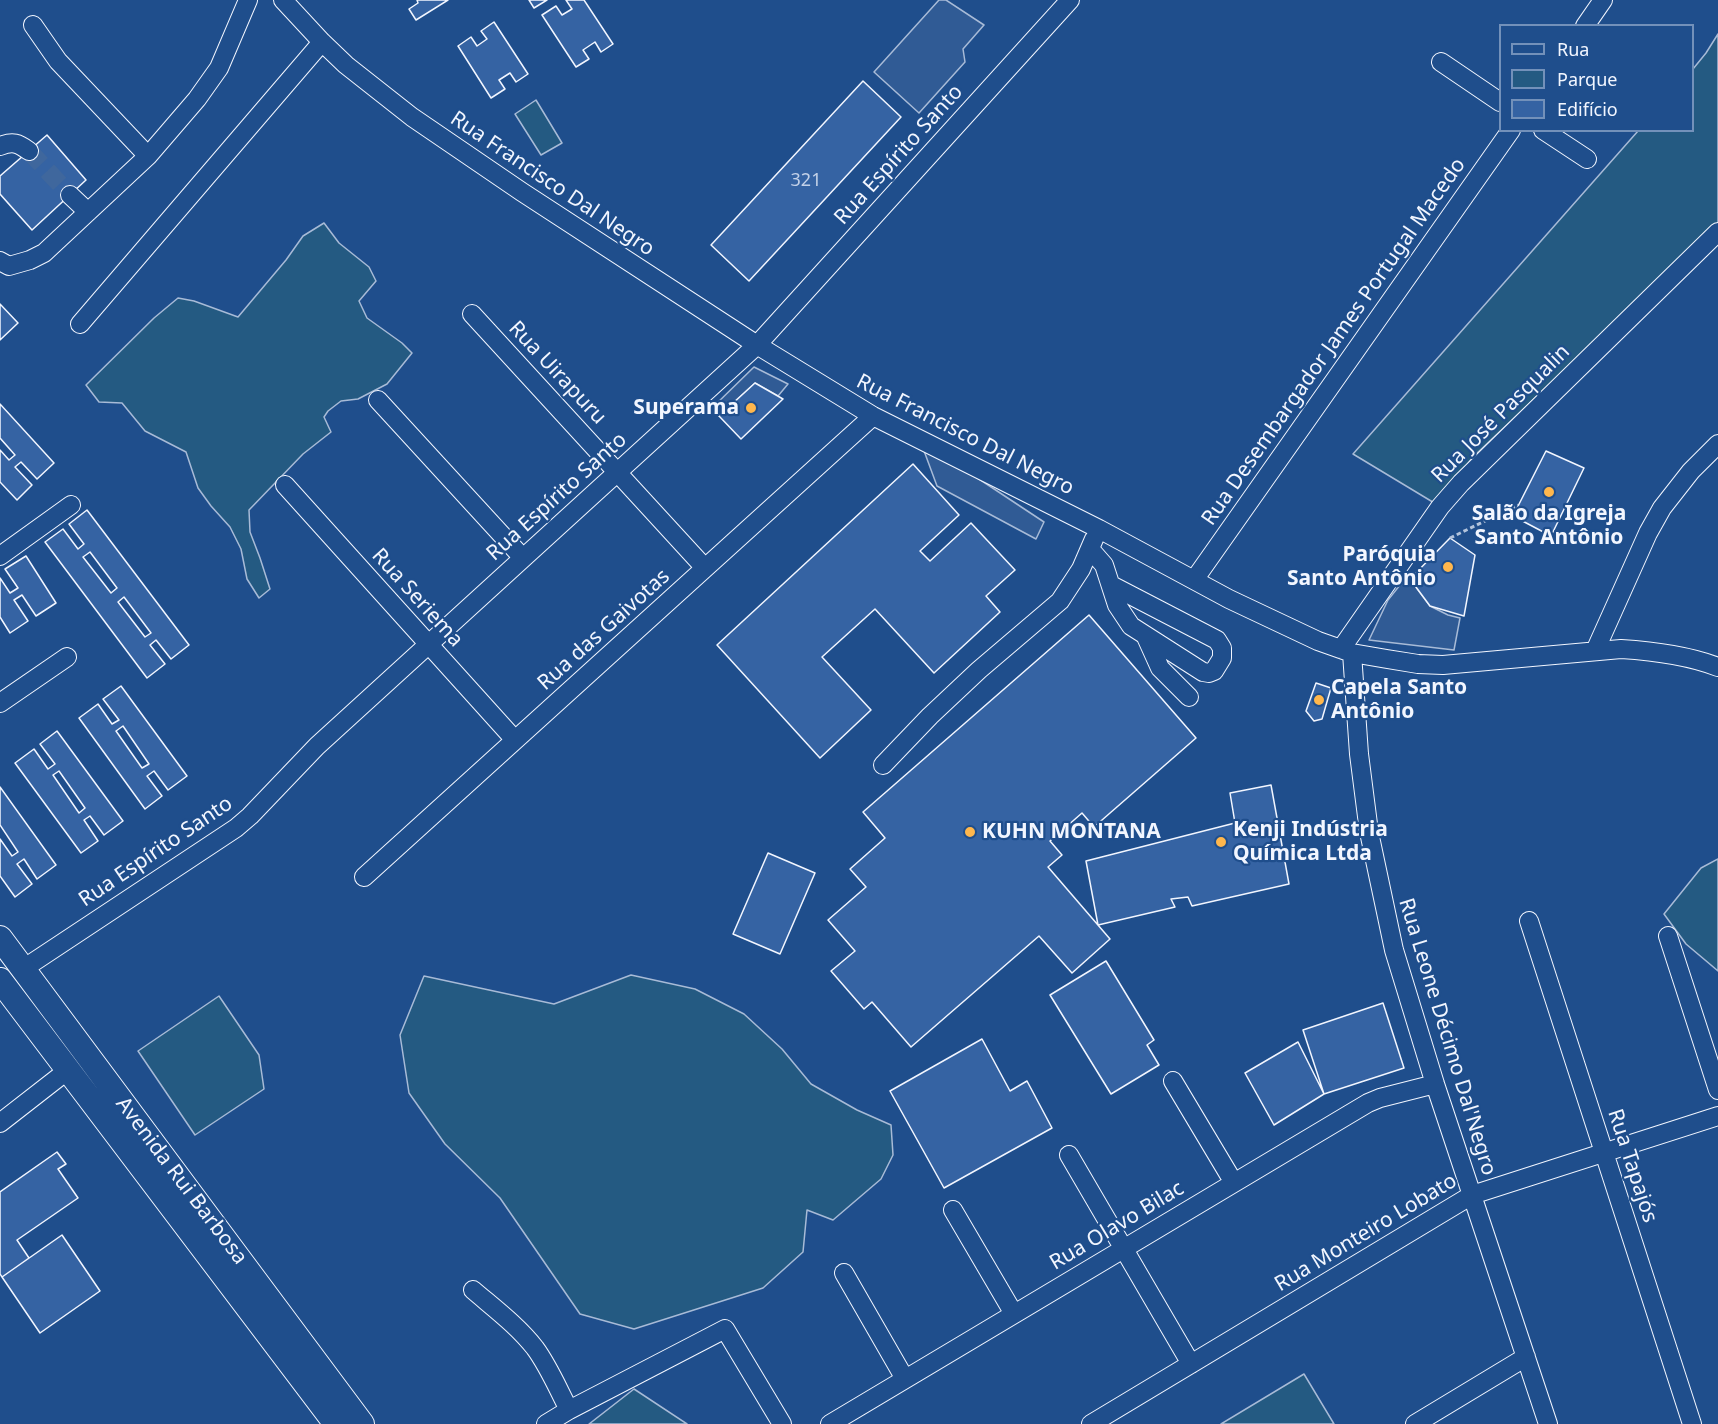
<!DOCTYPE html>
<meta charset="utf-8">
<style>
body{margin:0}
#map{position:relative;width:1718px;height:1424px;overflow:hidden;background:#1f4e8c;font-family:"Noto Sans",sans-serif}
canvas{display:block}
.legend{position:absolute;left:1499px;top:24px;width:195px;height:108px;box-sizing:border-box;background:#1f4e8c;border:2px solid #7391ba;margin:0;padding:8px 10px;list-style:none;font-size:18px;color:#f2f6ff}
.legend li{display:flex;align-items:center;gap:12px;height:30px}
.legend b{width:30px;border:2px solid #7391ba}
</style>
<div id="map">
<canvas width="1718" height="1424"></canvas>
<ul class="legend">
<li><b style="height:8px;background:#1f4e8c"></b>Rua</li>
<li><b style="height:16px;background:#245a82"></b>Parque</li>
<li><b style="height:16px;background:#3563a3"></b>Edifício</li>
</ul>
</div>
<script>
const c = document.querySelector('canvas').getContext('2d');
c.lineJoin = 'round';
function fillPath(path, color) { c.fillStyle = color; c.fill(path, 'evenodd'); }
function trace(path, color, width, dash) { c.strokeStyle = color; c.lineWidth = width; c.lineCap = dash ? 'butt' : 'round'; c.setLineDash(dash || []); c.stroke(path); }
function label(font, color, halo, rows, align = 'center') {
  c.font = font + ' "Noto Sans",sans-serif'; c.lineWidth = 4.5; c.setLineDash([]); c.textBaseline = 'middle'; c.strokeStyle = halo; c.fillStyle = color; for (const [text, x, y, turn = 0] of rows) {
    c.save(); c.translate(x, y); c.rotate((+turn || 0) * Math.PI / 180); c.textAlign = isNaN(turn) ? turn : align; if (halo) c.strokeText(text, 0, 0); c.fillText(text, 0, 0); c.restore();
  }
}
const green = new Path2D(`
 M1718,34V223L1672,268L1473,457L1436,504L1353,454L1638,131L1692,130L1693,69L1706,53Z
 M536,100L562,143L541,155L515,114Z
 M324,223L339,243L369,267L376,281L359,301L367,318L402,343L412,353L387,384L358,399L341,401L328,411L324,417L331,432L303,454L249,510L250,532L260,558L270,589L259,598L247,579L241,549L230,527L211,506L198,488L186,452L145,431L122,403L99,402L86,385L154,318L178,298L194,301L238,317L286,260L303,236Z
 M1718,859V971L1686,944L1664,914L1701,868Z
 M631,975L695,989L744,1014L782,1049L811,1084L857,1110L891,1125L893,1155L881,1179L833,1220L807,1210L803,1252L763,1288L634,1329L580,1314L500,1198L445,1144L409,1093L400,1035L424,976L554,1004Z
 M219,996L259,1055L264,1089L195,1135L138,1051Z
 M1304,1374L1334,1424H1221Z
 M634,1389L687,1424H589Z`);
fillPath(green, '#245a82');
trace(green, '#a8bbd7', 1.5);
const parking = new Path2D(`
 M939,0H946L984,25L963,49L965,62L919,113L874,72Z
 M754,367L788,384L778,396L755,383L719,416L711,409Z
 M920,440L1044,522L1036,539L937,486Z
 M1410,579L1430,606L1448,615L1460,618L1454,650L1369,640L1388,600L1400,585Z`);
fillPath(parking, '#305b95');
trace(parking, '#a8bbd7', 1.5);
const building = new Path2D(`
 M417,0H448L416,20L409,9L418,3Z
 M529,0H547L534,8Z
 M566,0H584L613,44L601,52L595,42L583,50L589,59L576,67L542,15L556,6L562,15L572,9Z
 M494,22L528,74L516,82L510,73L499,80L505,89L491,98L458,46L471,37L477,46L487,39L481,31Z
 M863,81L901,117L749,281L711,245Z
 M47,135L86,180L32,230L0,194V176Z
 M0,304L18,323L0,340Z
 M755,383L783,399L741,439L719,416Z
 M0,404L54,463L37,479L21,462L15,467L32,485L17,500L0,482V450L9,460L15,455L0,438Z
 M1546,451L1584,468L1551,536L1513,516Z
 M913,464L959,515L920,551L930,561L971,523L1015,570L986,596L1000,612L934,673L875,609L822,657L871,710L820,758L717,645Z
 M87,510L189,645L171,659L156,640L150,645L165,664L147,678L45,542L63,529L78,549L84,544L69,524ZM90,552L117,588L111,593L83,557ZM124,597L151,633L145,637L118,602Z
 M1450,538L1475,555L1464,616L1430,606L1410,579Z
 M26,556L56,603L36,616L22,595L14,600L28,621L10,633L0,617V578L10,593L18,588L5,569Z
 M1089,615L1196,738L1094,827L1082,813L1050,841L1062,855L1048,867L1110,939L1072,973L1039,936L911,1047L872,1002L864,1009L831,971L855,951L828,920L866,887L850,869L885,838L863,812Z
 M1316,683L1331,688L1322,719L1314,721L1306,711Z
 M121,686L187,776L168,790L154,771L147,776L162,796L145,809L79,718L98,704L112,724L119,720L103,699ZM123,726L149,764L142,768L116,731Z
 M57,731L123,821L104,835L90,816L84,820L98,841L81,853L15,763L34,749L48,769L55,764L40,744ZM59,771L85,808L79,813L53,775Z
 M1271,785L1289,884L1192,906L1188,897L1171,899L1175,907L1098,925L1086,861L1235,823L1230,793Z
 M0,787L56,865L37,879L24,859L17,864L32,884L15,897L0,876V839L12,856L18,852L0,825Z
 M768,853L815,873L780,954L733,934Z
 M1106,961L1154,1040L1147,1045L1159,1065L1111,1094L1050,995Z
 M1383,1003L1404,1068L1324,1094L1303,1030Z
 M982,1039L1010,1091L1027,1081L1052,1128L944,1188L890,1091Z
 M1298,1042L1324,1094L1274,1125L1245,1073Z
 M57,1152L66,1164L58,1169L78,1198L17,1240L29,1258L2,1277L0,1274V1192Z
 M62,1235L100,1291L40,1333L2,1277Z`);
fillPath(building, '#3563a3');
trace(building, '#f2f6ff', 1.5);
trace(new Path2D(`
 M29,151L70,195`), '#3f679d', 18, [18, 9]);
const minor = new Path2D(`
 M283,0L322,42L346,65L412,117L522,192L757,345L873,416L1099,529L1229,599L1318,641L1352,653L1387,659L1418,664L1443,665L1621,649C1653,651 1687,655 1718,667
 M33,25L58,61L148,156
 M1585,26L1603,0
 M1441,62L1500,102
 M1543,130L1587,159
 M0,146C13,141 18,143 29,151
 M70,195L88,212
 M0,261L9,266L30,260L44,253L148,156L197,99L219,68L248,0
 M472,314L705,568
 M80,324L322,42
 M378,400L523,558
 M285,485L515,740
 M1090,549L1104,565L1117,605L1131,626L1203,672L1209,673L1214,671L1222,658V648L1217,640L1111,585
 M0,556L71,505
 M1194,580L1511,130
 M1146,637L1160,668L1189,697
 M1341,649L1440,507L1461,483L1718,232
 M1595,651L1648,533L1662,508L1691,471L1718,444
 M1352,653L1359,754L1369,832L1394,950L1435,1084L1548,1424
 M0,703L67,657
 M883,765L930,716L979,670L1060,601L1081,569L1094,539
 M364,877L873,416
 M1529,921L1692,1424
 M1668,936L1718,1090
 M23,969L236,828L250,816L317,746L757,345L1070,0
 M1173,1081L1234,1183
 M0,1123L68,1070
 M1069,1155L1191,1364
 M953,1210L1014,1314
 M844,1273L905,1379
 M473,1290C494,1308 518,1326 535,1348C549,1367 558,1389 569,1410
 M546,1424L569,1410L725,1329L782,1424
 M830,1424L1368,1103L1380,1098L1435,1084
 M1091,1424L1472,1195L1718,1116
 M1415,1424L1526,1357`);
const major = new Path2D(`
 M0,938L362,1424
 M0,980L336,1424`);
trace(minor, '#f2f6ff', 20);
trace(major, '#f2f6ff', 26);
trace(new Path2D(`
 M1450,538L1518,505`), '#b3c4dc', 3, [4.5, 3]);
trace(minor, '#1f4e8c', 18);
trace(major, '#1f4e8c', 24);
for (const [x, y, r, color] of [
 [751,408,6,"#ffb74d"],
 [1549,492,6,"#ffb74d"],
 [1448,567,6,"#ffb74d"],
 [1319,700,6,"#ffb74d"],
 [970,832,6,"#ffb74d"],
 [1221,842,6,"#ffb74d"]
]) { const dot = new Path2D(); dot.arc(x, y, r, 0, 2 * Math.PI); c.fillStyle = color; c.fill(dot); trace(dot, '#1f4e8c', 2); }
label('18px', '#c3d1e8', null, [
 ["321",806,181]
]);
label('21px', '#f2f6ff', '#1f4e8c', [
 ["Rua Espírito Santo",899,155,-48],
 ["Rua Francisco Dal Negro",552,184,34],
 ["Rua Desembargador James Portugal Macedo",1334,342,-55],
 ["Rua Uirapuru",557,373,47],
 ["Rua José Pasqualin",1501,414,-45],
 ["Rua Francisco Dal Negro",965,435,27],
 ["Rua Espírito Santo",557,497,-42],
 ["Rua Seriema",417,598,48],
 ["Rua das Gaivotas",604,630,-42],
 ["Rua Espírito Santo",156,852,-34],
 ["Rua Leone Décimo Dal'Negro",1447,1037,73],
 ["Rua Tapajós",1632,1166,72],
 ["Avenida Rui Barbosa",181,1181,53],
 ["Rua Olavo Bilac",1117,1226,-31],
 ["Rua Monteiro Lobato",1366,1233,-31]
]);
label('bold 21px', '#f2f6ff', '#1f4e8c', [
 ["Superama",739,408,"right"],
 ["Salão da Igreja",1549,514,"center"],
 ["Santo Antônio",1549,538,"center"],
 ["Paróquia",1436,555,"right"],
 ["Santo Antônio",1436,579,"right"],
 ["Capela Santo",1331,688],
 ["Antônio",1331,712],
 ["Kenji Indústria",1233,830],
 ["Química Ltda",1233,854],
 ["KUHN MONTANA",982,832]
], 'left');
</script>
